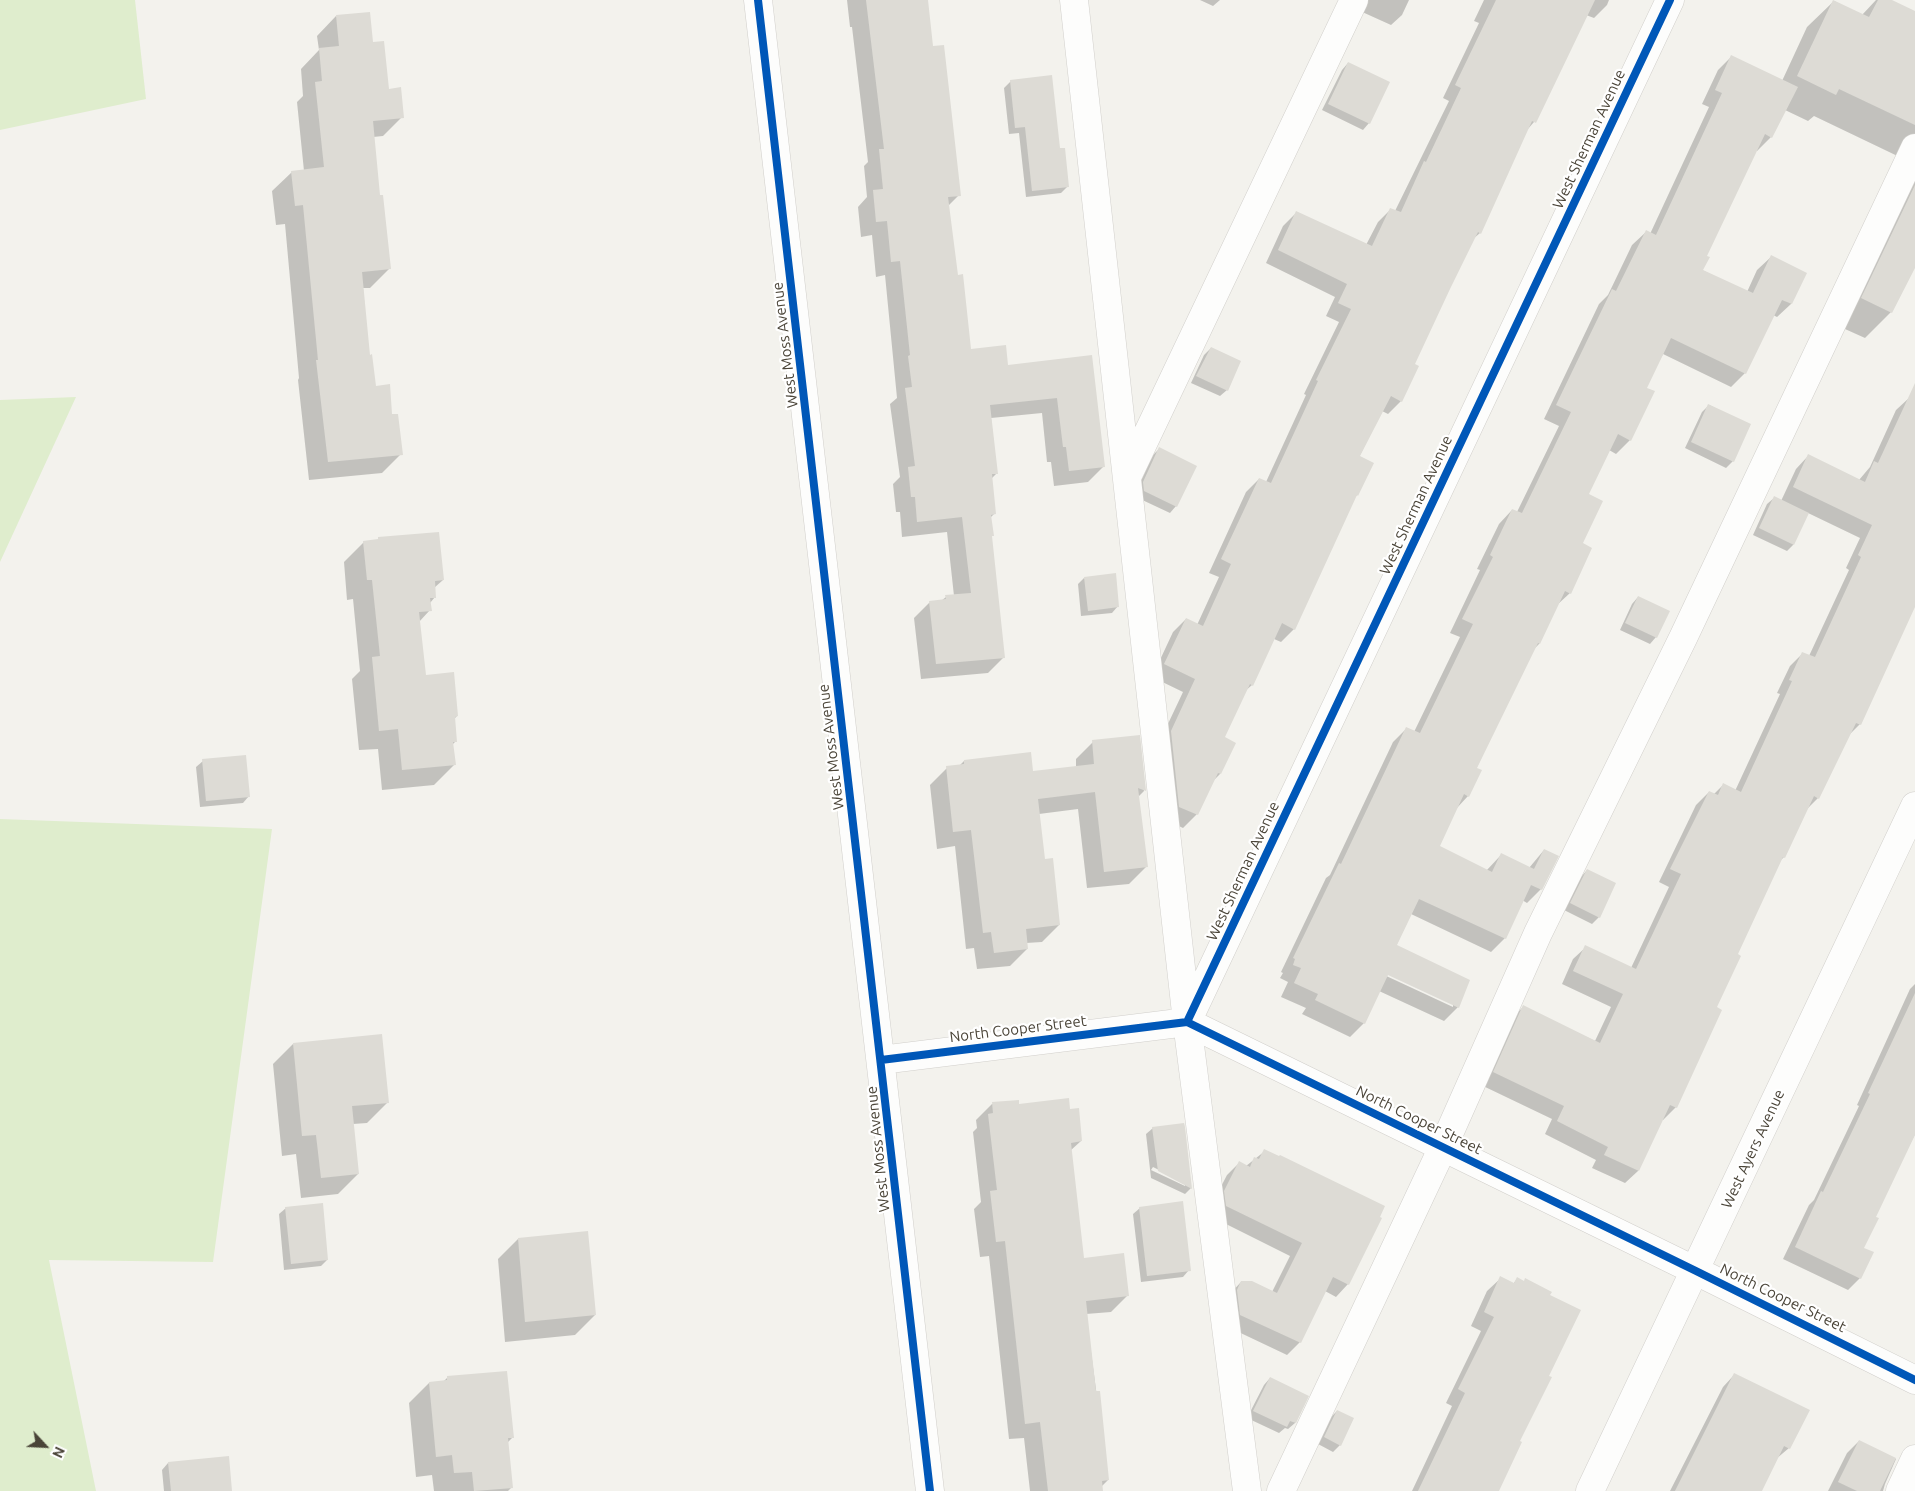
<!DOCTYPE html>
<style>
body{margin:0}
#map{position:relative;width:1915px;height:1491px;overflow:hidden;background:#f3f2ed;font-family:Ubuntu,sans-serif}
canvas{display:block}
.north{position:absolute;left:20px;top:1421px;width:50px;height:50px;-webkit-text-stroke:4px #fff;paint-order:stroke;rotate:115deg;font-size:14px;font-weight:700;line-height:20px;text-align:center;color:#4a4438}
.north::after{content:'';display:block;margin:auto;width:18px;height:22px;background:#4a4438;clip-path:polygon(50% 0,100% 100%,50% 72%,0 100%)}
</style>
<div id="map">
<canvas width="1915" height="1491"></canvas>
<div class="north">N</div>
</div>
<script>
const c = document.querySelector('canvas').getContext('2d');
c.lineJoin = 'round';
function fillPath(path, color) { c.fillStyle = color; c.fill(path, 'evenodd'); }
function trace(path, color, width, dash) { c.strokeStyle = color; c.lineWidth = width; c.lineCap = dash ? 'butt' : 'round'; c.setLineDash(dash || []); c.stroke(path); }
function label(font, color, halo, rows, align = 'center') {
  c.font = font + ' Ubuntu,sans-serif'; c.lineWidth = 4.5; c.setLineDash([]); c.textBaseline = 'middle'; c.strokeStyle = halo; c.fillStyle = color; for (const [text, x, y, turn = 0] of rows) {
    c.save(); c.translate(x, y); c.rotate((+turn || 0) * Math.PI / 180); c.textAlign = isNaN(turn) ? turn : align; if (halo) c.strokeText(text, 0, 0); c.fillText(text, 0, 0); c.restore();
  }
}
fillPath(new Path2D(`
 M0,0H135L146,99L0,130Z
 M76,397L0,562V400Z
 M0,819L272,829L213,1262L49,1260L96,1491H0Z`), '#dfedcd');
fillPath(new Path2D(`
 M847,0H927L932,48L959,195L948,206L956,276L970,350L1007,366L1091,356L1104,466L1088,482L1054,486L1051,462H1047L1042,413L991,418L997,473L991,479L995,513L990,518L992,536L990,538L1004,657L988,673L921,679L914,618L930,602L941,601L946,597L954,596L947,532L902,537L900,512H896L893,484L900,477L890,404L897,398L885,275L876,277L872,235L861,237L858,207L867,197L864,166L868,162L852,27H850Z
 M1200,0H1220L1213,6Z
 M1365,0H1409L1402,15L1391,25L1360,11Z
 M1484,0H1609L1607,5L1594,18L1586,15L1534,122L1527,130L1480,233L1473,239L1413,365L1401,401L1388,414L1382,411L1359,457L1357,495L1354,498L1294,629L1281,642L1274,639L1252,685L1244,692L1223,738L1220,774L1213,781L1197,814L1183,828L1166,820L1158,745L1183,692L1152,677L1173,632L1186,619L1197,625L1219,577L1209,573L1246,492L1259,479L1266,482L1306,395L1304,394L1339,322L1326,316L1335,297L1266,263L1283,226L1296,213L1366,245L1378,222L1391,209L1395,211L1449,101L1443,98L1479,23L1474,21Z
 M1876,0H1889L1915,12V265L1891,312L1865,338L1836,325L1910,162L1814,116L1808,121L1785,110L1771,137L1757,151L1756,150L1705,256L1702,270L1747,292L1757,270L1771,257L1805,273L1791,304L1777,317L1773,315L1745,373L1731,387L1663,354L1645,388L1630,440L1616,454L1609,450L1587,495L1581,544L1570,593L1557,605L1539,644L1533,650L1476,769L1468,796L1456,809L1438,847L1486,871L1501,855L1529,868L1544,850L1541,889L1527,903L1522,900L1505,938L1491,952L1411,914L1396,946L1458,1007L1444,1021L1379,991L1364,1023L1350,1037L1302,1014L1306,1008L1281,997L1288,982L1280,978L1283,973L1281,972L1326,878L1330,875L1393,742L1407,728L1414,732L1460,637L1450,633L1480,570L1477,569L1499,524L1512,510L1517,512L1559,426L1544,419L1599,304L1608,295L1632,245L1646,232L1650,234L1709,107L1702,104L1718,70L1731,57L1782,81L1807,27L1834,1L1862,15ZM1383,971L1453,1004V1007L1382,974Z
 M336,16L372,43L388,90L402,117L383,136L373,137L379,197L389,269L370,288H363L369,356L374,388L391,416L401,454L382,473L309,480L298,380L299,378L285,224L276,225L272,191L292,172L304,171L297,102L303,96L301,69L319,50L317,36Z
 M1348,63L1369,123L1363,130L1322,110L1342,70Z
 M1011,81L1059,150L1068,186L1061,193L1026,197L1019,133L1009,134L1004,88Z
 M1211,348L1227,390L1220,396L1191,383L1204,355Z
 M1909,398L1915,400V596L1910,615L1860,724L1848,736L1818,798L1805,811L1784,857L1780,861L1736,955L1676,1107L1663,1120H1661L1638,1171L1625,1183L1592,1168L1596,1160L1545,1134L1552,1119L1481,1085L1510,1020L1523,1007L1595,1041L1611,1007L1562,984L1573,959L1586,947L1631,968L1669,887L1659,882L1696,805L1709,792L1714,794L1723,785L1735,791L1780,694L1777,693L1790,666L1803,653L1809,656L1849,570L1846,568L1860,538L1808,513L1793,545L1787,551L1753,535L1767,504L1774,498L1781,501L1796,469L1808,456L1859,480L1870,467L1896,410Z
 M1709,405L1750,425L1733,461L1726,468L1685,448L1702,412Z
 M1159,449L1176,506L1170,513L1138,498L1137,489L1153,455Z
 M364,542L443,580L434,588L435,597L430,603V610L419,622L425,676L457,716L454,719L456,741L452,745L454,765L434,785L382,790L378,749L359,750L352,679L360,671L353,599L347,600L344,562Z
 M1084,578L1118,606L1112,613L1081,616L1078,584Z
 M1638,597L1656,637L1650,644L1620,630L1632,604Z
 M1138,737L1144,791L1138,797L1146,867L1129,884L1087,888L1078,809L1039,814L1044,860L1059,925L1042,942L1026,943L1027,949L1010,966L977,969L974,948L966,949L955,846L937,849L930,785L947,768L959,766L964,761L1031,772L1076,767V759L1093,742Z
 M203,761L249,796L243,803L200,807L196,767Z
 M1587,870L1599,917L1592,924L1564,910L1581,877Z
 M1915,984V1134L1874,1218L1863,1248L1860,1278L1848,1290L1783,1259L1809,1205L1814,1200L1859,1106L1857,1105L1910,989Z
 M293,1044L387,1103L367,1123L353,1124L358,1174L338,1194L301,1198L296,1154L282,1156L273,1064Z
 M1018,1101V1106L1069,1110L1081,1141L1070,1151L1083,1260L1128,1295L1111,1312L1086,1314L1108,1480L1102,1486V1491H1030L1024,1438L1009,1439L989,1256L980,1257L974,1209L981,1202L973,1132L977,1128L976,1120L992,1104Z
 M1153,1128L1191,1188L1185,1194L1151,1178L1146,1134ZM1153,1167L1185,1183V1186L1151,1170Z
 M1265,1151L1348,1284L1336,1297L1325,1291L1300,1342L1287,1355L1228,1327L1229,1295L1241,1282L1272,1292L1290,1256L1214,1218L1212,1204L1227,1175L1239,1163L1246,1166Z
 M286,1208L327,1260L321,1266L284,1270L279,1214Z
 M1140,1208L1189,1270L1183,1277L1141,1282L1133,1214Z
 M518,1239L595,1315L575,1335L505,1342L498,1259Z
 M1501,1278L1513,1284L1517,1279L1549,1295L1548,1377L1497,1491H1412L1452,1406L1446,1403L1481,1331L1471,1326L1487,1291Z
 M1734,1375L1789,1448L1776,1459L1760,1491H1670L1723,1387Z
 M447,1378L513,1437L507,1443L512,1487L508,1491H434L432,1475L416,1477L409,1403L429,1383L443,1382Z
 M1270,1378L1307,1396L1295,1423L1288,1429L1285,1428L1279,1433L1247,1418L1264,1385Z
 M1337,1411L1353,1419L1340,1445L1333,1452L1318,1444L1330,1418Z
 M1859,1441L1896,1459L1885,1484L1883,1491H1828L1847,1453Z
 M168,1463L231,1491H164L162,1470Z`), '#0003');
fillPath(new Path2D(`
 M866,0H928L933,46L944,45L961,196L948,197L958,275L963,274L971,349L1006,345L1008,365L1092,355L1105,467L1069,471L1066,447H1063L1057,398L990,405L998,474H992L996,514L991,515L994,536H992L1005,658L936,664L929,601L946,599L945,595L971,593L962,517L917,522L915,497H911L908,467L915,466L905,388L912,387L908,356L910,355L900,261L891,262L887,221L876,222L873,190L883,189L879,149H884Z
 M1496,0H1595L1536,123L1532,121L1481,234L1478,232L1450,289L1415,364L1419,366L1402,402L1391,396L1360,456L1374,463L1358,496L1357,495L1295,630L1282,623L1253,686L1250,684L1225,737L1236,743L1221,774L1218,773L1198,815L1179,807L1171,731L1195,679L1164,664L1186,618L1203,626L1231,564L1221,559L1259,478L1271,483L1318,381L1316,380L1351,309L1338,303L1347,284L1278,250L1296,211L1372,246L1390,208L1401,212L1424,161L1426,162L1461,88L1455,85Z
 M1833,0L1869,17L1878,0H1892L1915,11V125L1839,89L1836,95L1797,76Z
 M370,12L373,42L384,41L389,89L401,87L404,118L373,121L380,195H383L391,269L362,272L370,355L372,354L376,386L390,384L392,414H398L403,455L328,462L316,360H318L303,205L295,206L291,171L324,167L315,82L322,81L319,48L339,46L336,15Z
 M1731,55L1798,87L1772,138L1765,134L1707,256L1710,257L1703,270L1753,293L1771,255L1807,273L1792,304L1782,300L1746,374L1671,338L1647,388L1655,391L1631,441L1618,434L1589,494L1603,501L1583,543L1592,548L1571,594L1565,591L1540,644L1538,643L1477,768L1482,770L1469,797L1464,794L1440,846L1492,872L1501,853L1534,869L1544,849L1559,856L1542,890L1531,885L1506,939L1419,899L1397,945L1470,980L1459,1008L1388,975L1365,1024L1315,1000L1318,994L1294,983L1301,968L1293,965L1295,959L1293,958L1339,863L1341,864L1406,727L1420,733L1473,624L1462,619L1493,557L1490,555L1512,509L1522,513L1571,412L1556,405L1612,289L1616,291L1646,230L1656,235L1722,93L1715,90Z
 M1348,62L1390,82L1370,124L1328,104Z
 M1052,75L1060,148H1065L1069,187L1032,191L1025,127L1015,128L1010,80Z
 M1915,185V268L1892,313L1861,298Z
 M1211,347L1241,361L1228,391L1196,376Z
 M1915,383V607L1861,725L1856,723L1819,799L1814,796L1785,858L1783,857L1738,954L1741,956L1717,1007L1722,1010L1677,1108L1670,1105L1639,1171L1604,1155L1608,1147L1557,1121L1564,1106L1493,1072L1523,1005L1600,1043L1623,994L1573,971L1585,945L1636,969L1681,874L1670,869L1709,791L1718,795L1723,783L1741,792L1792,681L1789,680L1802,652L1815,657L1861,557L1858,555L1872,525L1793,487L1808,454L1865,482L1874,461L1878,463Z
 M1708,404L1751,424L1734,462L1691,442Z
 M1159,447L1197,466L1177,507L1144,491L1143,482Z
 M1774,496L1809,513L1794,545L1759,528Z
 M439,532L444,580L435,581L436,598H430L432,611L419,612L426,675L454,672L458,716L455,717L457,742H453L456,765L402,770L398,729L379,731L372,657L380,656L372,580H367L363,541L378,539V537Z
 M1116,573L1119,607L1088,611L1084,577Z
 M1638,596L1670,611L1657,638L1625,623Z
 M1140,735L1146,791L1138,788L1148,867L1104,872L1095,792L1038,799L1045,859L1053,858L1060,925L1026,929L1028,949L994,953L991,932L983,933L971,830L953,832L946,766L964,764V760L1031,752L1033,771L1094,764L1092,740Z
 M246,755L250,797L206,801L202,759Z
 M1587,869L1616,883L1600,918L1570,903Z
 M1915,993V1135L1876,1217L1879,1218L1864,1248L1874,1252L1861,1279L1795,1247L1821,1191L1823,1192L1870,1094L1868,1093Z
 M382,1034L389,1103L352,1106L359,1174L321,1178L316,1135L302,1136L293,1043Z
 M1069,1098L1070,1109L1079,1108L1082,1141L1071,1143L1084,1258L1124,1253L1129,1296L1086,1301L1096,1391H1100L1109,1480L1102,1481L1103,1491H1048L1040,1422L1025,1424L1005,1241L996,1242L990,1191L997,1190L988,1114L993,1113L992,1102L1019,1100V1104Z
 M1184,1123L1185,1127L1192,1189L1158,1171L1152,1127Z
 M1264,1149L1279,1156L1280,1155L1385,1206L1380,1217L1382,1218L1349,1285L1333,1277L1301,1343L1240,1315L1237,1290L1241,1281H1252L1277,1293L1302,1243L1226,1206L1224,1191L1239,1161L1250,1167L1254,1157L1259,1159Z
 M1183,1201L1191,1271L1147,1276L1139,1207Z
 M323,1203L328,1260L291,1264L285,1207Z
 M588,1231L596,1315L525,1322L518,1238Z
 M1500,1276L1514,1283L1517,1277L1524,1281L1525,1278L1552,1292L1550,1295L1581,1310L1549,1376L1552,1377L1520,1441L1522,1442L1499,1491H1418L1465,1393L1458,1389L1494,1317L1484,1312Z
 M507,1371L514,1438H508L513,1488L474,1491L472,1472L454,1473L452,1455L436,1457L429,1382L447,1380V1376Z
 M1734,1373L1810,1410L1790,1449L1784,1446L1762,1491H1675Z
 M1270,1377L1309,1396L1296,1423L1290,1421L1287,1427L1253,1411Z
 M1337,1410L1354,1418L1341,1446L1324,1437Z
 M1859,1440L1896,1458L1880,1491H1857L1838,1482Z
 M229,1456L232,1491H171L168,1462Z`), '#dddbd5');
const minor = new Path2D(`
 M758,0L930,1491
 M1074,0L1187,1022L1247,1491
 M1127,477L1354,0
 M1187,1022L1670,0
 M881,1060L1187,1022L1696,1271L1915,1380
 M1281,1491L1443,1147L1538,933L1683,638L1915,148
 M1590,1491L1915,806
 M1900,1491L1915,1459`);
trace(minor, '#d1cfcb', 29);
trace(minor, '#fdfdfc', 28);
trace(new Path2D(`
 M758,0L930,1491
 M1187,1022L1670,0
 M881,1060L1187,1022L1696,1271L1915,1380`), '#0057b8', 8);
label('15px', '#4a4438', '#fff', [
 ["West Sherman Avenue",1589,139,-65],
 ["West Moss Avenue",785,345,-97],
 ["West Sherman Avenue",1416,505,-65],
 ["West Moss Avenue",831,747,-97],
 ["West Sherman Avenue",1243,871,-65],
 ["North Cooper Street",1018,1029,-7],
 ["North Cooper Street",1419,1120,26],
 ["West Moss Avenue",878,1149,-96],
 ["West Ayers Avenue",1753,1149,-65],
 ["North Cooper Street",1783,1298,26]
]);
</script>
